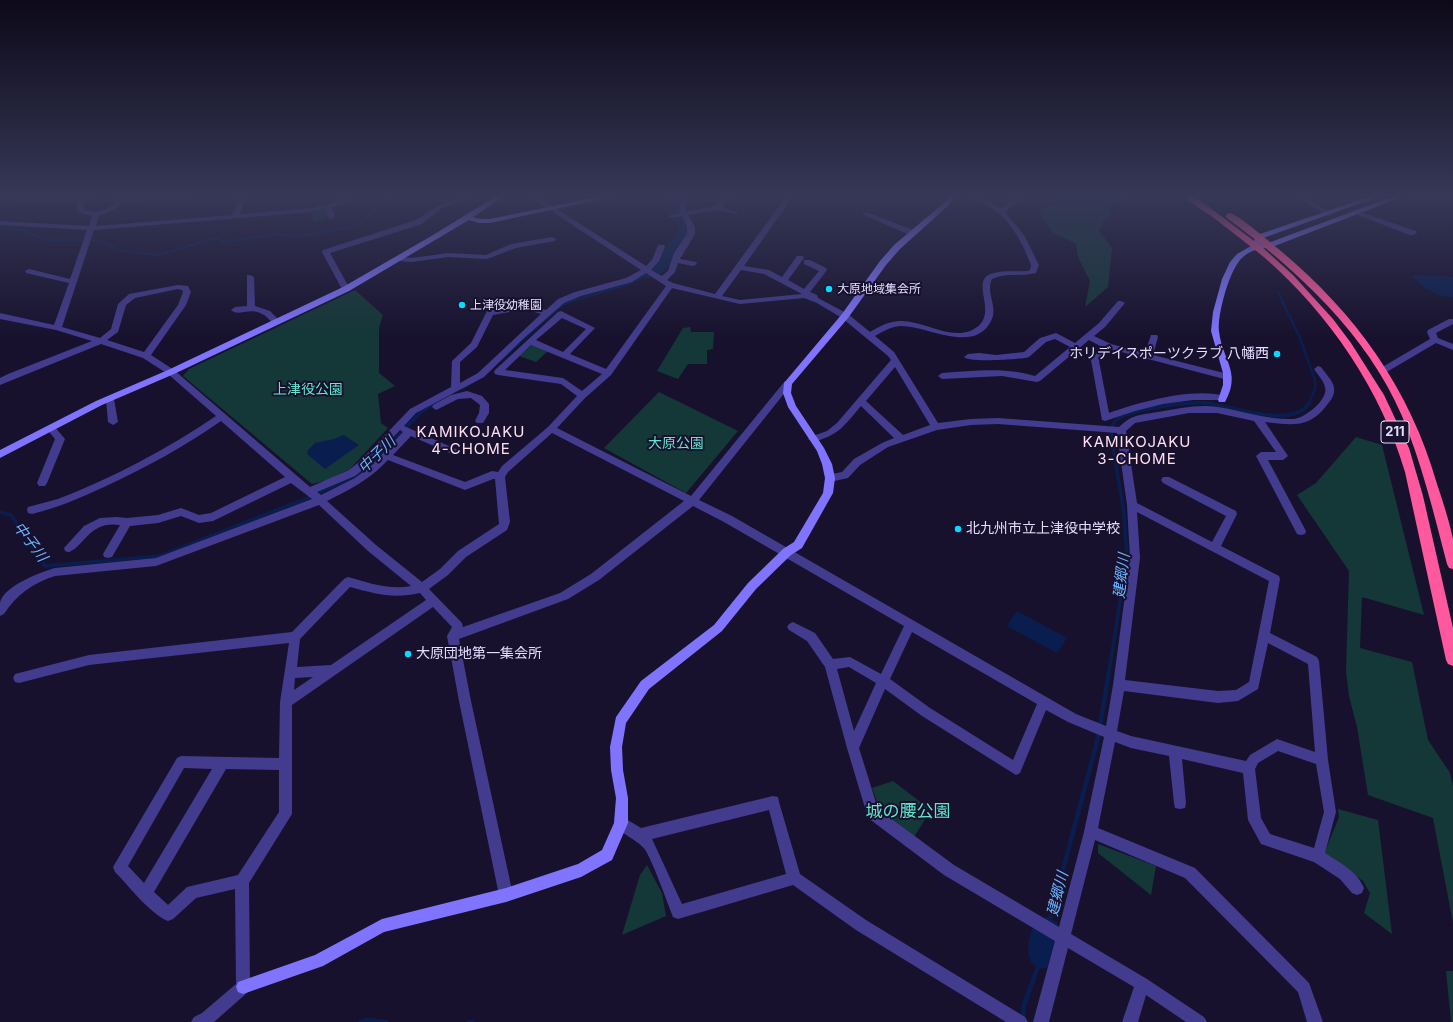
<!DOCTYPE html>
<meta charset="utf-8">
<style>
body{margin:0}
canvas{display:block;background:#17112d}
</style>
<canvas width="1453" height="1022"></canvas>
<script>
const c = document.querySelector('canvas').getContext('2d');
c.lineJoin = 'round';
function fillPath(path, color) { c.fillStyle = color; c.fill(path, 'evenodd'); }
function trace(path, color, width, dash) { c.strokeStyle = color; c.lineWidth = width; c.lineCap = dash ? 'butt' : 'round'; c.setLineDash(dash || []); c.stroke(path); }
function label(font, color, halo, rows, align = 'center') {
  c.font = font + ' Inter,"Noto Sans JP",sans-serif'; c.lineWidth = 4; c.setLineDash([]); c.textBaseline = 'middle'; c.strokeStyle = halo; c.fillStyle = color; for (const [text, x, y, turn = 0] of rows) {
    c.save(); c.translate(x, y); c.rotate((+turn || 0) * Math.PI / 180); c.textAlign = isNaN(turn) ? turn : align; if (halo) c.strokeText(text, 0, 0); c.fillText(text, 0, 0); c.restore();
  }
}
fillPath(new Path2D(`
 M1066,195H1128L1127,198L1108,209L1111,215L1104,220L1099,231L1112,248L1108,287L1085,307L1090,281L1078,257L1076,244L1052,232L1038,210L1054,205L1056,201Z
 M325,209L326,219L313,222L311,212Z
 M355,290L383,315L379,328V373L395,386L378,394L381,423L388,428L350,469L328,480L312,484L183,376L189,369Z
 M690,327L691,332H714L713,349L707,350V364H688L678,379L657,371L683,328Z
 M532,345L548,351L536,362L519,356Z
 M659,392L738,431L686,493L604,448Z
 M1356,437L1382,445L1424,615L1362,597L1360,648L1412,662L1428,740L1450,773L1453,786V923L1433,818L1368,795L1357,727L1349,696L1346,671L1349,571L1297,495L1316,483Z
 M893,781L931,810L914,837L880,810L872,788Z
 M1338,809L1378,820L1392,934L1364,913L1370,893L1363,881L1324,854L1339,817Z
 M1098,844L1156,866L1151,895L1098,853Z
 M647,865L662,893L666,916L622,935L640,875Z
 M1446,971H1453V1022H1451Z`), '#143737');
fillPath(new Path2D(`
 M1415,275L1453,277V297C1436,297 1423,288 1412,276Z
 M344,435L359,445L325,469L307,454L308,450L315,443L334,439Z
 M1017,611L1067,638L1057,653L1007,626Z`), '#091e4e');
trace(new Path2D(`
 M0,229L21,230L47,240H95L103,242L118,250L160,255L211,239H217L224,242L278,234L295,237L351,227L361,223L367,218L377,204L390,195
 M1278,292L1300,338L1315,380V389L1309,403
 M500,361L558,308L566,303L631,283L647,274
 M463,388L480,378
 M435,403L441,399`), '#091e4e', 2.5);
trace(new Path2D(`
 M0,512L11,515L45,566L160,556L303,500L350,479L364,471L421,412L436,402
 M1109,672L1127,557L1124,514L1111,434C1112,428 1112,424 1116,420C1129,409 1188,402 1206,403C1231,405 1293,431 1310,402`), '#091e4e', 3.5);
trace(new Path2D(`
 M1048,926L1098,738L1109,671
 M361,1022L367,1020L386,1022
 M469,1022H472
 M1022,1022L1024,1005L1043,953`), '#091e4e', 4.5);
fillPath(new Path2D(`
 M666,195H681L678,203L693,226L694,231C683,247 664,283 641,278L639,274L641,270L660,256L678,231L677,226L662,203Z
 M1046,917L1057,922C1063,937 1060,950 1054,964L1043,969L1032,964C1025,949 1029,937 1035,922Z`), '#091e4e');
fillPath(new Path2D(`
 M88,195H97L84,202L83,210C96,213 108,212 117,200L116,195H122L123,198L160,195H196L193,197L122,202L117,208L99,216L96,226L232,215L240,195H247L240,214L312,208L341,201V195H347V203L332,207L335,217L331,219L327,217L325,209L312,212L94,230L62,327L100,338L111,329L118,304L129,294L178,285L188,286L191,292L186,305L151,355L174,370L310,487L349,470L359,462L410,409L451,387L452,361L471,343L487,311L526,304L546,310L558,299L575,292L626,278L641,270L527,195H535L646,266L652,260L658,245H664L665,247L659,261L651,270L662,276L668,271L674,253L687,234V227L682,216L672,218L668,216L680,213L679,204L684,195H691L685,204L687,211L715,206L726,195H733L722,207L737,212V214L717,210L688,215L695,227V234L680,259L696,262L697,264L693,266L678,263L675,272L667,280L673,283L715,294L787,195H794L744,266L769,270L782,277L797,256H803L804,258L788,280L804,289L819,271L804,264V260H810L826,268L827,270L810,292L817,295L818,298L848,314L870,332C880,326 889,321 901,321C924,321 948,339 970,331C1003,318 969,283 990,274C1002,270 1015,272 1027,271L1030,270L1031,265C1023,244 1011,221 993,209C985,204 975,201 968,195H977L1001,208L1018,195H1026L1005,212L1024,235L1039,265L1036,273C1022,277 1005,272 992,279C985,292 999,308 991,321C974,355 926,325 900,326C891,327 883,331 875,336L894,352L938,423L971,419L998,418L1119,427C1133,414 1140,415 1158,412C1178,409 1198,404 1218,407C1243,411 1268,420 1294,419C1305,418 1329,399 1325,387C1324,381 1317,374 1314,369L1318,366L1321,367C1325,373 1334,382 1334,388C1335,395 1331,400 1327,405C1309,429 1291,425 1265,422L1288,456L1283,460H1268L1306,531L1305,534L1301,535L1297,534L1256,456L1261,452H1276L1254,421L1217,413H1189L1135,423L1126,431L1137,503L1212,542L1226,516L1163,483L1161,480L1163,477H1169L1236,511L1237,514L1221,546L1279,576L1280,579L1270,633L1317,657L1319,661L1328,760L1336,812L1325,853C1340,863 1357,871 1364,888L1362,893L1357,895L1352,893L1340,879L1314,862L1261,844L1248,820L1243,773L1182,759L1186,803L1185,808L1180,809L1175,808L1174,803L1169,756L1131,748L1115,742L1098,828L1195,868L1309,983L1323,1022H1307L1298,992L1185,878L1095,840L1071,934L1147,979L1204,1017L1207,1022H1186L1146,995L1138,1022H1122L1134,987L1068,948L1049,1022H1033L1055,941L944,875L868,818L847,748L825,667L807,641L789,630L787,627L789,624L793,622L815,633L833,659L850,657L881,674L904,626L724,522L693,506L599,580L568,599L459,639L471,701L513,895L511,900L506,902L501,900L499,895L459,701L447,636L452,627L433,607L292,705V814L249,883L250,987L248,992L214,1022H191L194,1017L202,1013L236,984L235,889L196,898L173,919L168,921C150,914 129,886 115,872L113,867L177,758L181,756L279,758L280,702L289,643L89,665L19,683L15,682L13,678L15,674L89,655L292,632L344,579L348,577C369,583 389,590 411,586L368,551L319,505L156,566L55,576C33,583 16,595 4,614L0,616C0,612 0,607 0,603C3,586 41,572 55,568L156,558L312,499L291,483L213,521L199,523L181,516L158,523L130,526L112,557L108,558L104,557L103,554L120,525C113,524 104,524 98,528C87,533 79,548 71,551C69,553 68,552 65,551L64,548L84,526L100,518L117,517L127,518L158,515L181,508L199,515L211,513L285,477L221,421C184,447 145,468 104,487C80,498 57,508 32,514L28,513L27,510L28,507C38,504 48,502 58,499C113,478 167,449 216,416L168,374L143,358L101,344L0,385V378L8,374L92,341L56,330L0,319V313L54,325L69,283L26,273L25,271L29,269L70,279L87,230L0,225V221L89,226L92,216L77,212V203L0,200V196L80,199ZM741,270L764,274L802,294L740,300L722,296ZM646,273L666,286L606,369L570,354L595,328L561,311L558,312L495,370L494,372L495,374L498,375L561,384L577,396L548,427L502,466L498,472L492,471L465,482L393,455L411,436L452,454H458L460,452L458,450L404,426L416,413L484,377L523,339L564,303L581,296L632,282ZM672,288L740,304L804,298L817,303L842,318L888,356L891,360L837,423L827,431L810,437L808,439L813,442C839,435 844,426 861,406L894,438L882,443L854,459L842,472L827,475L825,478L827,481L830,482L848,478L860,465L888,447L937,430L971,425L998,424L1117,433L1127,505L1130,558L1113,685L1106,726L1076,714L732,516L699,500L791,385L792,383L791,381H785L691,496L557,428L585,398L611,375ZM178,289L182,290L183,292L178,305L144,352L107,340L118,332L126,305L135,298ZM526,309L541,314L478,373L460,383V362L477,347L493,315ZM562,318L586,329L563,352L536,340ZM531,345L602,374L582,391L563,378L505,370ZM895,367L930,425L903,435L866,401ZM400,430L403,432L370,467L355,478L321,495L317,492L355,476L365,468ZM552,433L684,501L591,574L560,593L463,627L462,623L429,589L448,575L466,557L507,530L510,522L505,477L508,472ZM388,460L465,490L493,479H495L499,524L458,551L440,569L422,582L376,545L327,501C351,489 369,480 388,460ZM1137,512L1269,581L1249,682L1236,690L1218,691L1125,680L1140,558ZM350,587C377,594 392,599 420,593L426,600L331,665L297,667L300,639ZM912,632L1037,704L1013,760L930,708L890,679ZM1268,643L1308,664L1315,752L1277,739L1250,755L1246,761L1131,736L1117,731L1124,691L1218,703L1238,701L1258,689ZM849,667L876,683L854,731L837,669ZM313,677L294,690L295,678ZM885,689L922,716L1016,775L1020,773L1046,710L1068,722L1104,737L1084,832L1059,927L954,865L878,809L859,748ZM1278,751L1316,764L1324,812L1314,848L1270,834L1261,818L1255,769L1258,763ZM184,768L212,769L144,883L128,866ZM226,769L279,770V812L238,875L187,887L168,905L154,892Z
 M467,195H479L442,208L422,224L330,253L350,289L349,291H343L322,252L323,250L416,220L438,206Z
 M1294,195H1302L1332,214L1328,216L1326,215Z
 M1402,195L1422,197L1453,195V198L1422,201Z
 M1357,211L1416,231L1417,233L1413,235H1410L1355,214V212Z
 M866,212L916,231L917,233L916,235H910L864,215L862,214Z
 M552,237L556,239L555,241L516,248L487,259L448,257L412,262L398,261L394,259L398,257L412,258L448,253L486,255L511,244Z
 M247,275H250L254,277L255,306L270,311L279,320V324H273C255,300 240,319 231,310L235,307L247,306Z
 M1118,301H1121L1125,303L1105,327L1094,336L1111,344L1145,353L1151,335H1157L1158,337L1153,355L1228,374L1232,377L1228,380L1110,349L1099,361L1109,413C1139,402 1194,387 1225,396L1226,398L1225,400H1193L1163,404L1135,411L1105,421L1102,420L1091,360L1102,347L1089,340L1040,381L1037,382L1002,376L942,379L938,376L942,373C974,371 1004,367 1035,376L1070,347L1055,339L1046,342L1029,357L1026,358C1016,359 969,363 964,357L968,354L979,353L996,355L1024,352L1040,338L1056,333L1075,343L1099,323Z
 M1449,319H1453V324L1436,333L1438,338L1453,344V350L1436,343L1385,373H1379L1378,371L1379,369L1430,339L1427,332L1428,330Z
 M467,391L482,396L489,404V413L483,423H477L475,421L479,413L480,405L471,398L458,399L436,410L432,407L433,405L451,395Z
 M110,396L114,399L118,422L113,425L108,422L106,399Z
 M51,425L54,426L65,439L47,483L45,486H39L37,483L55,439L46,428Z
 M773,796L778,797L779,802L800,874L866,920L1025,1017L1028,1022H1006L856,930L793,885L678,919L673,917C665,897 656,870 646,851C638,839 619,834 614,823L616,818L621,816L641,828ZM769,810L786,874L682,904L652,839Z`), '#433b8d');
fillPath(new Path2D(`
 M498,195H506L473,217L480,219H490L607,195H621L490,223H479L469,220L349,291L174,374L102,405L0,458V450L96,401L168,370L343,287L433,235Z
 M949,195H956L950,204L900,249L886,265L848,318L792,384L791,393L796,406L824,448L832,464L835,478L833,493L802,548L791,555L756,589L722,631L649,689L626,723L622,747L623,770L628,798V823L612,860L581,877L506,902L384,932L323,966L243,994L238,992L236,987L238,982L315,955L382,919L506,888L578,864L602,850L614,823L616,798L611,770L610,747L616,717L641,681L714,625L748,583L783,549L794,542L823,493L825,478L822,464L817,451L788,407L783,393L784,383L842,314L880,261L894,245L945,202Z
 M1374,195H1384L1263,238L1260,244L1268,243L1397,195H1407L1272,247C1261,249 1252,249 1243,257C1230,267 1217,315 1219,331C1222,360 1242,372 1225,402H1219L1218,400L1223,385V373L1211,331L1213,312L1222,279L1230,262L1237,254L1251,246L1257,235Z`), '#8074ff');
fillPath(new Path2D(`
 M1183,195H1193L1221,216L1262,247L1293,275L1333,319L1351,343L1384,395L1409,448L1423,496L1453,628V666L1448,664L1446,660L1405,472C1381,390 1329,314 1265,258C1247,243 1228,229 1210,215C1201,209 1190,203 1183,195Z
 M1230,213C1240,216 1271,243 1281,251C1356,314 1410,389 1437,484C1443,502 1449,520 1453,539C1453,549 1453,560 1453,569L1449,568L1447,564C1434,514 1422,464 1402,416C1367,334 1297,270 1227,218L1226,216L1227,214Z`), '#ff589e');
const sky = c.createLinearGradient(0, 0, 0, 338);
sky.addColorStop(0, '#0d0919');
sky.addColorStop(0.58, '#363857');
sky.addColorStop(1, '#36385700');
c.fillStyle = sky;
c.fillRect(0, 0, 1453, 338);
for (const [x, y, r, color] of [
 [829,289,4,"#09d8ff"],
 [462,305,4,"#09d8ff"],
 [1277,354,4,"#09d8ff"],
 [958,529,4,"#09d8ff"],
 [408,654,4,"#09d8ff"]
]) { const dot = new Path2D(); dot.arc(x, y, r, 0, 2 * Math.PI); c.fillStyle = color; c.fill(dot); trace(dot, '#17112d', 1.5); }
label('12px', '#e3ddff', '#17112d', [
 ["大原地域集会所",837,289],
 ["上津役幼稚園",470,305]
], 'left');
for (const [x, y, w] of [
 [1395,432,28]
]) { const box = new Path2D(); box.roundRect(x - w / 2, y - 11, w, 22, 3); c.fillStyle = '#17112d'; c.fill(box); trace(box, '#e3ddff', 1); }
label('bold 13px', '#e3ddff', null, [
 ["211",1395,432]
]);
label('14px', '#e3ddff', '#17112d', [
 ["ホリデイスポーツクラブ 八幡西",1269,354,"right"],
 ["北九州市立上津役中学校",966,529],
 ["大原団地第一集会所",416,654]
], 'left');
label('14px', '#63e5cc', '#17112d', [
 ["上津役公園",308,390],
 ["大原公園",676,444]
]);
c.letterSpacing = '1px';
label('15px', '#ffdff1', '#17112d', [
 ["KAMIKOJAKU",471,432],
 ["4-CHOME",471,449],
 ["KAMIKOJAKU",1137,442],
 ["3-CHOME",1137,459]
]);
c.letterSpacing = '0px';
label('italic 15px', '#6bb2ff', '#17112d', [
 ["中子川",377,455,-44],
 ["中子川",30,542,53],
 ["建郷川",1122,576,-83],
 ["建郷川",1058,894,-76]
]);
label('17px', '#63e5cc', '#17112d', [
 ["城の腰公園",908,812]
]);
</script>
